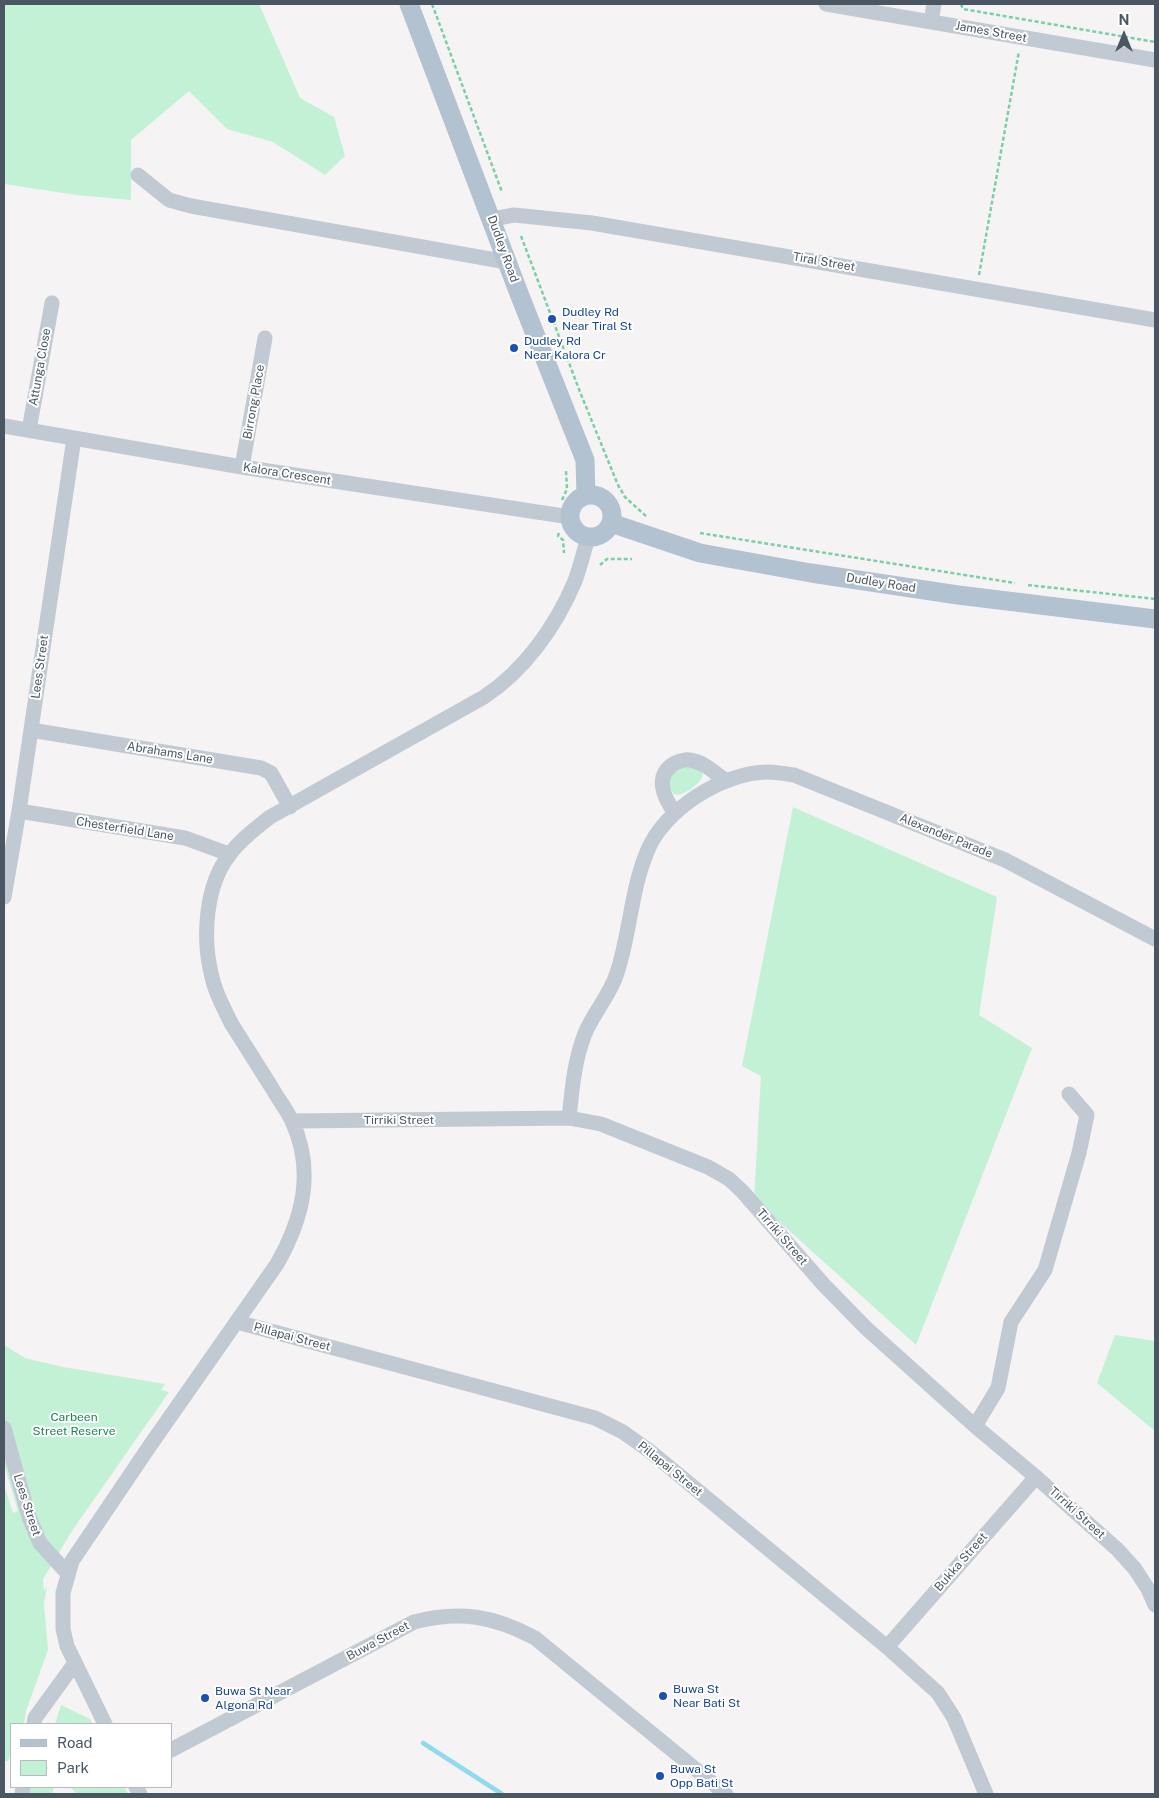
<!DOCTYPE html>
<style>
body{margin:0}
#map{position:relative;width:1159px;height:1798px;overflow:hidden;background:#f5f3f3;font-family:"Public Sans",sans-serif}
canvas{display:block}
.frame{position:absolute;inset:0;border:5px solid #4a5661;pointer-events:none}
.legend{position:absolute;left:10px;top:1723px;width:162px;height:65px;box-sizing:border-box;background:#fff;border:1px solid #b7bbc0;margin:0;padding:6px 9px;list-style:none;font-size:15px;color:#4a5661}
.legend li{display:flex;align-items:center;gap:10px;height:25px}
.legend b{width:25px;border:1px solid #b7bbc0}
.north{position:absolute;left:1099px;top:10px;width:50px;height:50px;-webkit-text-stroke:4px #fff;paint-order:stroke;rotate:0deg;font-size:14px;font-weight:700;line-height:20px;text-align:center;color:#4a5661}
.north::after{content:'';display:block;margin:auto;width:18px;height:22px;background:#4a5661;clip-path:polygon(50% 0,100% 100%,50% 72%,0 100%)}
</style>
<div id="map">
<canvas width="1159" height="1798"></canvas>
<div class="frame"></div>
<ul class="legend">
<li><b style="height:6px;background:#b3c2d1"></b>Road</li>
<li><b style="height:14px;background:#c3f1d5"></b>Park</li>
</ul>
<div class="north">N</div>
</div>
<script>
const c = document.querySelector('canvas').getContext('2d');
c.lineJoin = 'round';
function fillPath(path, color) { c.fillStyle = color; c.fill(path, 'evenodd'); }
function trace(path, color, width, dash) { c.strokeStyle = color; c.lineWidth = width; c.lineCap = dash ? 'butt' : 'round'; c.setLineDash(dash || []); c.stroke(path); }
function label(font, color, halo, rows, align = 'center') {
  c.font = font + ' "Public Sans",sans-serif'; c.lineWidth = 4; c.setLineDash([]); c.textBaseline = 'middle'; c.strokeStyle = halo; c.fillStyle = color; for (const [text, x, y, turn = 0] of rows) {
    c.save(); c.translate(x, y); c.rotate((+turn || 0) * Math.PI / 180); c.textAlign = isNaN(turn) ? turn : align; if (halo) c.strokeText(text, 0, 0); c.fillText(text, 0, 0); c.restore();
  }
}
fillPath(new Path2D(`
 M4,4H259L300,98L334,117L345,156L325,175L273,142L227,129L189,91L131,140V200L77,195L4,184Z
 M686,766L701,770L703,775C700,784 685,795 675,795C663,782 671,771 686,766Z
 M793,807L997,897L979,1015L1032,1048L916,1345L754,1199L761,1076L742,1066Z
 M1115,1335L1155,1341V1431L1097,1383Z
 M4,1345L25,1358L63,1367L165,1384L161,1390L169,1392L72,1531L43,1579L44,1591L47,1586L44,1604L48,1650L26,1711L24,1724H11V1752L8,1761H4V1485L13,1513L18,1511L4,1464Z
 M61,1705L90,1719L93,1724H55Z
 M28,1787H54L52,1794H28Z
 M70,1787H124L128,1794H77Z`), '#c3f1d5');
trace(new Path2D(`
 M423,1743L502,1794`), '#90daee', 4.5);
trace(new Path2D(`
 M432,4L502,192
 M961,4L963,9L1155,42
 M521,236L580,392L618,485L625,497L647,517
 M979,275L1019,51
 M562,500L567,489L566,471
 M559,533L558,536L563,540L564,553
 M700,533L1015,583
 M600,565L607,559H632
 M1028,585L1155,599`), '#7ad0a6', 2.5, [4, 2.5]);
trace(new Path2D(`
 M826,4L1155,60
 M931,22L934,4
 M138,175L169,200L191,206L507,262
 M492,219L514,215L592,223L1155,320
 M4,426L242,467L570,517
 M29,430L52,303
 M242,467L265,338
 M31,730L261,768L271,773L290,807
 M19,811L185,838L229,854
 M675,813C664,798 653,776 675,763C680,761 685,759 690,760C704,762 715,773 726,781
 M4,897L19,811L74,438
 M569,1118C572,1090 574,1063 584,1036C592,1014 610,996 617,973C630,934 631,890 647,852C663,810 723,772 768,772C776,772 786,774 794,775L1005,860L1155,939
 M292,1121L569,1118L601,1124L708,1167L729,1179L742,1191L823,1284L866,1328L975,1426L1036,1477L1118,1550L1135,1569L1148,1589L1155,1605
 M237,1322L595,1418L623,1432L651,1452L887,1647L938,1693L954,1718L986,1794
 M975,1426L998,1388L1011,1322L1045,1270L1079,1153L1087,1115L1069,1094
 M4,1428L29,1517L40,1543L68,1574
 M887,1647L1036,1477
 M34,1724L35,1718L75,1663
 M105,1724L67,1646L63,1629V1593L72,1561L149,1447L277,1264C303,1218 315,1171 292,1121C287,1110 278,1099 272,1088C258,1066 245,1045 231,1023C224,1008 215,993 212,977C202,939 205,885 230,854C240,840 256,828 270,817L484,697C525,670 556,626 575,581C580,567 584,552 588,537
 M171,1750L414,1622C460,1610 494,1616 535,1638L726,1794
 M136,1787L140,1794
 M22,1794L23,1787`), '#c1cad2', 15);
trace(new Path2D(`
 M409,4L520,296L585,460L586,495
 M570 516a21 21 0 1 1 42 0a21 21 0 1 1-42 0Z
 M611,523L700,553L811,573L958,595L1155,619`), '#b3c2d1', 19);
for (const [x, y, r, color] of [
 [552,319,5,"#1a4fb4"],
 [514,348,5,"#1a4fb4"],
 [663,1696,5,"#1a4fb4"],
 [205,1698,5,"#1a4fb4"],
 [660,1776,5,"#1a4fb4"]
]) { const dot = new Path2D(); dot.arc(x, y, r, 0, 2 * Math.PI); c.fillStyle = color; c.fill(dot); trace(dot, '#fff', 2); }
label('12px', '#4a5661', '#fff', [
 ["James Street",991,32,10],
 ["Dudley Road",503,249,70],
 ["Tiral Street",824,262,10],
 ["Attunga Close",40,367,-80],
 ["Birrong Place",254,402,-80],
 ["Kalora Crescent",287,474,9],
 ["Dudley Road",881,583,9],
 ["Lees Street",40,667,-82],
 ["Abrahams Lane",170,753,9],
 ["Chesterfield Lane",125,829,9],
 ["Alexander Parade",946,836,22],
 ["Tirriki Street",399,1120],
 ["Tirriki Street",782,1237,49],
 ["Pillapai Street",292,1337,15],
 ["Pillapai Street",670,1469,39],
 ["Lees Street",27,1505,72],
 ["Tirriki Street",1077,1513,42],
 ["Bukka Street",961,1562,-49],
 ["Buwa Street",378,1641,-28]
]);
label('12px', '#164399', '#fff', [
 ["Dudley Rd",562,312],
 ["Near Tiral St",562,326],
 ["Dudley Rd",524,341],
 ["Near Kalora Cr",524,355],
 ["Buwa St",673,1689],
 ["Near Bati St",673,1703],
 ["Buwa St Near",215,1691],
 ["Algona Rd",215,1705],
 ["Buwa St",670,1769],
 ["Opp Bati St",670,1783]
], 'left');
label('12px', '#17864f', '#fff', [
 ["Carbeen",74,1417],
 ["Street Reserve",74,1431]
]);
</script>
